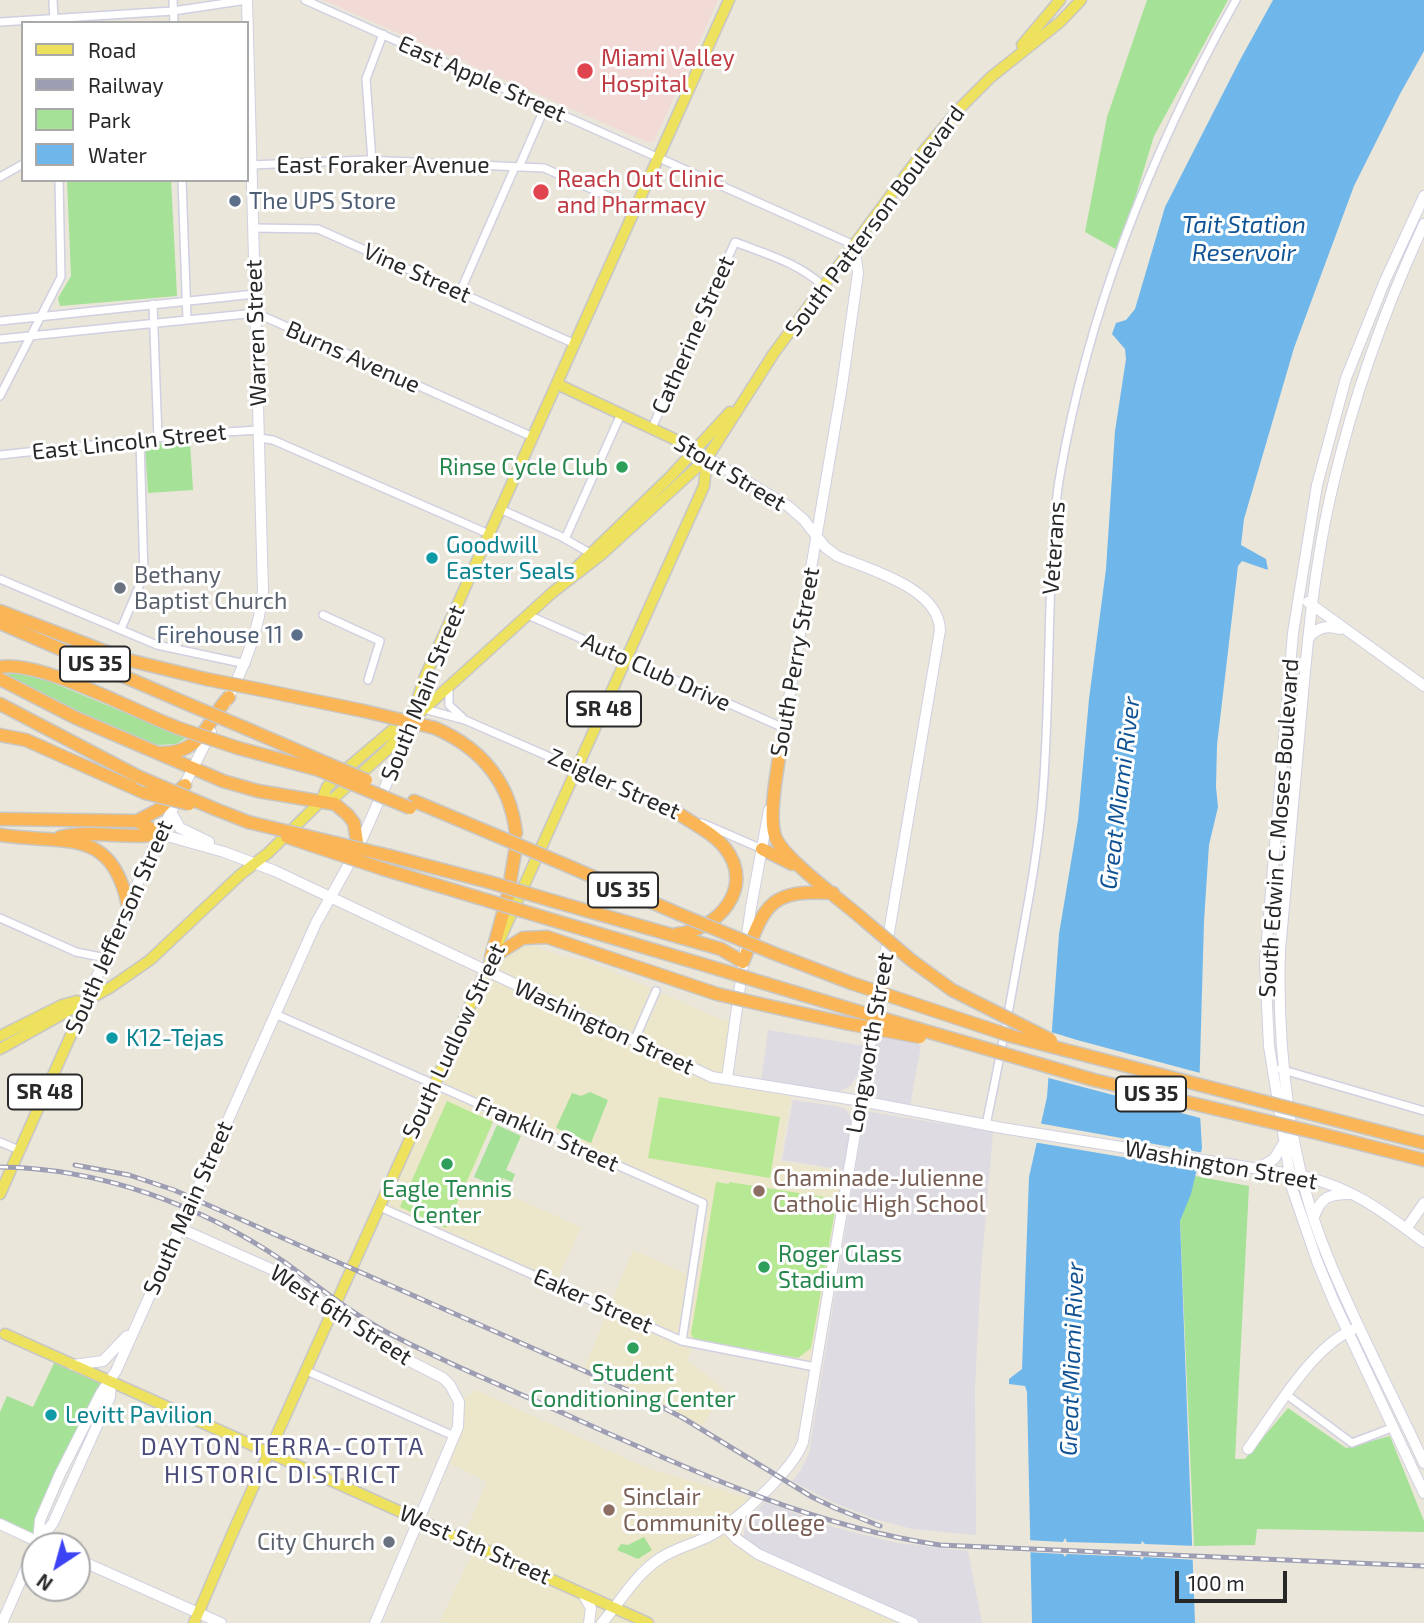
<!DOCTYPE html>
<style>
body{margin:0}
#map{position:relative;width:1424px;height:1623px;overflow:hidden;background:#ebe6da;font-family:"Exo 2",sans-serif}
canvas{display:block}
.legend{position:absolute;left:21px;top:21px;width:228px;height:161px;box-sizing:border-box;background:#fff;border:2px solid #a9a9a9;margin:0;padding:9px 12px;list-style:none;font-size:21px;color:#282828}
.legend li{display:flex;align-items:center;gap:14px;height:35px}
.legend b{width:35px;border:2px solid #a9a9a9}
.north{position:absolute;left:21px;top:1532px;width:70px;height:70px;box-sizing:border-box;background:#fff;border:2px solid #a9a9a9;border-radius:50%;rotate:216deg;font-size:19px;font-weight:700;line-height:28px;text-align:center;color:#282828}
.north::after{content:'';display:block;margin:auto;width:24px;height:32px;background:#3c43f5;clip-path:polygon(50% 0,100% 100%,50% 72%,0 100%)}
.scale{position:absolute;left:1175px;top:1571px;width:112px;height:32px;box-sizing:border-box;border:4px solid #282828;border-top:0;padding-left:9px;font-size:21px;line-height:24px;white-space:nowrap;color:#282828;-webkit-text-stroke:5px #fff;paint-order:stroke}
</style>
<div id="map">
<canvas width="1424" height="1623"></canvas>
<ul class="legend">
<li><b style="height:9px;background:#ede15d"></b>Road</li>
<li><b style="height:9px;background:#9d9db3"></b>Railway</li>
<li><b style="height:19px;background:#a5e197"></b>Park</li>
<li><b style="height:19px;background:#6fb7eb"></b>Water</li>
</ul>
<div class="north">N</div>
<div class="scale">100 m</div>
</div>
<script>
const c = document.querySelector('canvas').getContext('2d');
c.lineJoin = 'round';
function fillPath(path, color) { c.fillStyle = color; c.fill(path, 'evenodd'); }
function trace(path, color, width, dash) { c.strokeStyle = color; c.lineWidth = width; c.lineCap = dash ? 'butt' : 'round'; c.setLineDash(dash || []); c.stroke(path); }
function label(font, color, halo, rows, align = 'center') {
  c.font = font + ' "Exo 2",sans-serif'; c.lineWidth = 6; c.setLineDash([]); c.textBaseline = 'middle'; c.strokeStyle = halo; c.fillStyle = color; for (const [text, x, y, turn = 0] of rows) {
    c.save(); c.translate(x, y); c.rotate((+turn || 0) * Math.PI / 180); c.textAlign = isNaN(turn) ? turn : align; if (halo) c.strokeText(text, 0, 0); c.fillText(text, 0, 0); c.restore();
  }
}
fillPath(new Path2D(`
 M768,1030L866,1046L862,1068L850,1086L840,1091L827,1092L761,1081Z
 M878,1036L921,1045L910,1106L883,1101L873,1094L871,1081Z
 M793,1100L836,1106L845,1109L850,1115L853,1123L844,1170L782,1160Z
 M865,1111L993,1132L981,1272L975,1388L976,1535L912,1529L875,1519L830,1501L792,1481L801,1470L809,1453Z
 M765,1502L833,1527L897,1543L968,1551L982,1623H921L776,1559L748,1544L743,1537L746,1523Z`), '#dedbe3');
fillPath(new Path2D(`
 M534,946L561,956L587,960L722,1020L735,1022L727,1079L792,1091L780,1162L848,1172L815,1367L692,1345L688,1360L725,1390L702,1426L656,1400L585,1367L633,1250L691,1276L703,1203L500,1113L493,1122L471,1178L581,1227L555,1284L380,1207L491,958L519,947Z
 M476,1390L647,1468L755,1500L725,1526L737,1539L913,1623H439L479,1539L465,1532L487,1482L445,1461L459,1427V1402Z`), '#ece6ca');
fillPath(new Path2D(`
 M323,0H718L654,141L649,143Z`), '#f2dad7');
fillPath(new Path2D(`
 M1147,0H1228L1154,136L1119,251L1085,232L1107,117Z
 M67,180H171L177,296L60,306L58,298L71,276Z
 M190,442L193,490L148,493L145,444Z
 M5,674H21L51,682L186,738L176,744L157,745L137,738L70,708Z
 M590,1092L608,1100L591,1143L556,1128L572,1093L581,1096Z
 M497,1125L521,1136L506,1170L515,1174L512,1182L503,1178L499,1188L474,1177Z
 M1195,1176L1249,1186L1235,1459H1245L1288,1408L1346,1448L1390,1436L1424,1521V1532L1257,1529L1255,1545L1194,1546L1180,1221Z
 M57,1357L111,1382L60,1474L38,1542L0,1524V1412L7,1396L33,1407Z
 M644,1537L652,1550L638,1559L617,1550L621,1544L628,1545Z`), '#a5e197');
fillPath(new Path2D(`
 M659,1097L780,1117L770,1178L648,1158Z
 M447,1101L493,1122L446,1228L400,1207Z
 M716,1182L729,1184V1182L837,1199L811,1348L798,1358L694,1339L691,1334Z`), '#b7e893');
fillPath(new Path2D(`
 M1273,0H1424V51L1400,94L1354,186L1294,348L1244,519L1241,545L1266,559L1268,570L1242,561L1238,566L1217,745L1216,787L1218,807L1209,845L1204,921L1199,1096L1202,1148L1191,1194L1180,1221L1195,1623H1032L1027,1392L1025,1386L1009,1384V1379L1022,1369L1029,1177L1047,1097L1059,934L1078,820L1089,699L1106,569L1115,431L1126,359L1125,349L1112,334L1116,323L1126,320L1135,309L1165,207L1240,60Z`), '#6fb7eb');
fillPath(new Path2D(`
 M1048,1031L1077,1040L1204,1074V1119L1045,1077Z
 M1038,1123L1204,1153L1200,1170L1033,1142Z
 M1065,1538L1067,1542L1141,1544L1142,1541L1145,1544L1197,1546V1560L1144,1557L1142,1560L1140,1557L1067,1554L1065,1557L1063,1554L1026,1552V1540L1063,1542Z`), '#ebe6da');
const street = new Path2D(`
 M53,0L54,22
 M173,0L174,23
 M305,0L854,245
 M0,22L173,11L247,0
 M372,161L366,79L383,34
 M252,165L366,160L544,168L637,209
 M519,167L545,107
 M0,177L23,164
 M182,180L187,319
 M253,228L318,229L575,344
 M460,292L515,167
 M153,304L158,438
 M0,321L255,294
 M0,339L256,313L533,437
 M0,396L61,277L59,180
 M652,428L735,242C766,254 799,263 823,286
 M259,438L273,440L489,534
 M0,455L193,434L259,430
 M500,509L560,536L590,553
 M565,539L621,414
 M0,579L157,645L246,664
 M323,615L380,641L368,680
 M528,615L784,728
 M121,629L144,575L140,441
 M449,686V705L462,717
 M424,709L465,720L678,813
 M702,823L762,849
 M0,918L76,952L106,958
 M275,1014L703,1203L682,1341
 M634,1041L656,991
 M1280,1069L1424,1111
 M986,1125C998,1068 1009,1010 1019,953C1029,899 1039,845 1043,791C1049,713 1048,634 1052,557C1054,529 1055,502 1060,475C1089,307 1153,148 1236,0
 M0,1142L19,1150
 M380,1207L682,1341L815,1367
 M307,1371L454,1436
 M1287,1395L1352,1443L1394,1427`);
const secondary = new Path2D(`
 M1424,196L1384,283L1346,378L1317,485L1293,633L1265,963L1269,1046L1292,1188L1317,1261L1334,1302L1424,1493
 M1424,224C1385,308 1354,395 1333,485C1314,564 1307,646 1300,727C1293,802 1287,876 1280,950C1277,1048 1289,1163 1327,1255C1355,1325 1392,1393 1424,1463
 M1308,602L1424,686
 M1308,639C1316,627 1327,625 1340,629
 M226,703C244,666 259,632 263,591L247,0
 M780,751L842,386L858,273L854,245
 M171,812L180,828L209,842
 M160,834L224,852L275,871L712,1077L861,1101L1002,1128L1303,1176C1355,1189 1382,1211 1424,1242
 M87,999L154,846L211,732
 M727,1079L751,907L769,810
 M1258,1168L1274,1159L1284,1143
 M1314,1217C1321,1196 1330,1194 1350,1194
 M179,1228L289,1277L363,1333L390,1351L443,1378L450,1385L459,1402L458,1427L375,1623
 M1406,1229L1424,1203
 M73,1365L103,1361L127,1336
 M1248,1449C1274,1413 1312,1347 1352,1330
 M0,1524L47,1546
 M725,1526L737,1539L758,1554L913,1623
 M38,1542L40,1520L60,1474L101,1393L116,1371L316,923L358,848L396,762L410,722
 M38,1542L53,1523L110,1397L111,1383
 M77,1559L221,1623
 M583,1594L591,1608L589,1623
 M2,1623L35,1548
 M602,1623C621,1601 634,1576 659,1559C676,1547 696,1544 713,1534C739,1519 793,1470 803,1442L940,630C939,588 870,570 837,556L825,547L804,520L788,506L707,458`);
const primary = new Path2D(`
 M1022,45L1060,0
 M557,384L689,446L702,454
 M577,567L671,476L730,412
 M321,801L334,798L387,750L411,720L424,679L729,0
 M0,1036L62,1005L77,1001
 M0,1049L111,987L150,960L240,875L268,853L321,801L327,787L344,771L391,731L411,720L424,709L553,592L602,554L707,458L774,353L922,153L960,108L991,77L1060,22L1081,0
 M0,1194L87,999
 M5,1334L648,1623
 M194,1623L233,1532L704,486L707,458`);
const highway = new Path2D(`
 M0,611L128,660L206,679
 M0,623L190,705
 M0,667C42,660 135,712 178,728
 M0,679L76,718L223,781L258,791L335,804L348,815L354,823L358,848
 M262,690L364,711
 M0,704L139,777
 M245,728L326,763
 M435,728C481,748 510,782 516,833
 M0,735L26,740L145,793
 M781,744C778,767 768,815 775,836C782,858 845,903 865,921
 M238,748L319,770
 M161,753C204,753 205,722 229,697
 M414,801L483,830
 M215,809L248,822
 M676,812C692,823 713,833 725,848C756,887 718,930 677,934
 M0,819L137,821L160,834
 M137,821L158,810L185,785
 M0,835C63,845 112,825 128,906
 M60,837C93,829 127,840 160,834
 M762,849L792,864
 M390,856L489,882
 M568,866L679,914
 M383,869L476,897
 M553,901L721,949L743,962C765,906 767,889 833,893
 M549,919L718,969
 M773,953L851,983
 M491,957L508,895L515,852
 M491,958L523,938L547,937L717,994
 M767,984L850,1009
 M760,1004L845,1023
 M1316,1115L1424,1143
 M1317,1133L1424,1160`);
trace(street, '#d0d0e1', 10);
trace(secondary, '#d0d0e1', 12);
trace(primary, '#c7c7c7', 13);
trace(highway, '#c7c7c7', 15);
trace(street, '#fff', 7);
trace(secondary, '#fff', 10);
trace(primary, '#ede15d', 10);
trace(highway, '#fab656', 12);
const rail = new Path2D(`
 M75,1165L129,1175L174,1190L639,1395L683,1418L812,1497L835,1508L880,1526
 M0,1167C99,1168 201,1205 283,1261C319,1287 353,1315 392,1335C452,1366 515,1391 576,1419C693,1471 811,1526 940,1545L1424,1566`);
trace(rail, '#9d9db3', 5);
trace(rail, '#fff', 2.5, [8]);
const highwayBridge = new Path2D(`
 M206,679L262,690
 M190,705L245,728
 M364,711L435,728
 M178,728L238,748
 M326,763L366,780
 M319,770L410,808
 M139,777L215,809
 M145,793L189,804
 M248,822L390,856
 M483,830L568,866
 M287,837L383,869
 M489,882L553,901
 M476,897L549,919
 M679,914L773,953
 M865,921L911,960L952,990L1051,1040
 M718,969L767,984
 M851,983L1011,1036L1316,1115
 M717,994L760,1004
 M850,1009L1094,1080L1317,1133
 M845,1023L920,1037`);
trace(highwayBridge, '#c7c7c7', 15, []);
trace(highwayBridge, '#fab656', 12);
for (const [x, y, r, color] of [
 [585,71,9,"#e0444e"],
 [541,192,9,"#e0444e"],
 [235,201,7,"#5c6f8a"],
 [622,467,7,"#2e9e5b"],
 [432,558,7,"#0f9aa8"],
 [120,588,7,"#6b7280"],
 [297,635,7,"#5c6f8a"],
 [112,1038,7,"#0f9aa8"],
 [447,1164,7,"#2e9e5b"],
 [759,1191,7,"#8d6e63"],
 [764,1267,7,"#2e9e5b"],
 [633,1348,7,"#2e9e5b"],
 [51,1415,7,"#0f9aa8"],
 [609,1510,7,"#8d6e63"],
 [389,1542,7,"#6b7280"]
]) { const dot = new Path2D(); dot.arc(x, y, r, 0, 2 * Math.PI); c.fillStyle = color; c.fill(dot); trace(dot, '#fff', 2.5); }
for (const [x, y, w] of [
 [95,664,70],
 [604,709,74],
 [623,890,70],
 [45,1092,74],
 [1151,1094,70]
]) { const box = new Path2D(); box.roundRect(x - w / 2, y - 17.5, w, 35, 5); c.fillStyle = '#fff'; c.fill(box); trace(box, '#282828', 2); }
label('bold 21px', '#282828', null, [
 ["US 35",95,664],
 ["SR 48",604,709],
 ["US 35",623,890],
 ["SR 48",45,1092],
 ["US 35",1151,1094]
]);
label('23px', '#be3a42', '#fff', [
 ["Miami Valley",601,58],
 ["Hospital",601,84],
 ["Reach Out Clinic",557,179],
 ["and Pharmacy",557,205]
], 'left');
label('23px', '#282828', '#fff', [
 ["East Apple Street",482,79,24],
 ["East Foraker Avenue",383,165],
 ["South Patterson Boulevard",875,221,-53],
 ["Vine Street",417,273,24],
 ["Warren Street",256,333,-92],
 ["Catherine Street",693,335,-66],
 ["Burns Avenue",353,357,24],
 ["East Lincoln Street",129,442,-6],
 ["Stout Street",730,473,31],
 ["Veterans",1054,548,-86],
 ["South Perry Street",795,662,-80],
 ["Auto Club Drive",656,672,24],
 ["South Main Street",423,693,-68],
 ["Zeigler Street",614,784,24],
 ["South Edwin C. Moses Boulevard",1279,828,-86],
 ["South Jefferson Street",119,927,-66],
 ["Washington Street",604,1027,25],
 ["South Ludlow Street",454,1041,-65],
 ["Longworth Street",870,1043,-80],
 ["Franklin Street",547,1134,24],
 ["Washington Street",1221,1165,10],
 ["South Main Street",188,1208,-66],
 ["Eaker Street",593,1301,24],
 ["West 6th Street",341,1315,33],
 ["West 5th Street",475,1545,24]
]);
label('23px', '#4e5e75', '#fff', [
 ["The UPS Store",249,201],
 ["Firehouse 11",283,635,"right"]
], 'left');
label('23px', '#27864d', '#fff', [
 ["Rinse Cycle Club",608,467,"right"],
 ["Eagle Tennis",447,1189],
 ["Center",447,1215],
 ["Roger Glass",778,1254,"left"],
 ["Stadium",778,1280,"left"],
 ["Student",633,1373],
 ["Conditioning Center",633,1399]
]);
label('23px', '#0d838f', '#fff', [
 ["Goodwill",446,545],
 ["Easter Seals",446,571],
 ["K12-Tejas",126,1038],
 ["Levitt Pavilion",65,1415]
], 'left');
label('23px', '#5b616d', '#fff', [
 ["Bethany",134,575],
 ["Baptist Church",134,601],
 ["City Church",375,1542,"right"]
], 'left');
label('23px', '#785e54', '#fff', [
 ["Chaminade-Julienne",773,1178],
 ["Catholic High School",773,1204],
 ["Sinclair",623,1497],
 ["Community College",623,1523]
], 'left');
label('italic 24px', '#105395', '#fff', [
 ["Tait Station",1244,225],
 ["Reservoir",1244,253],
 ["Great Miami River",1120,793,-83],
 ["Great Miami River",1072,1359,-88]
]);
c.letterSpacing = '2px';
label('24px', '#4a4b78', '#fff', [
 ["DAYTON TERRA-COTTA",283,1447],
 ["HISTORIC DISTRICT",283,1475]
]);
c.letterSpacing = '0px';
</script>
